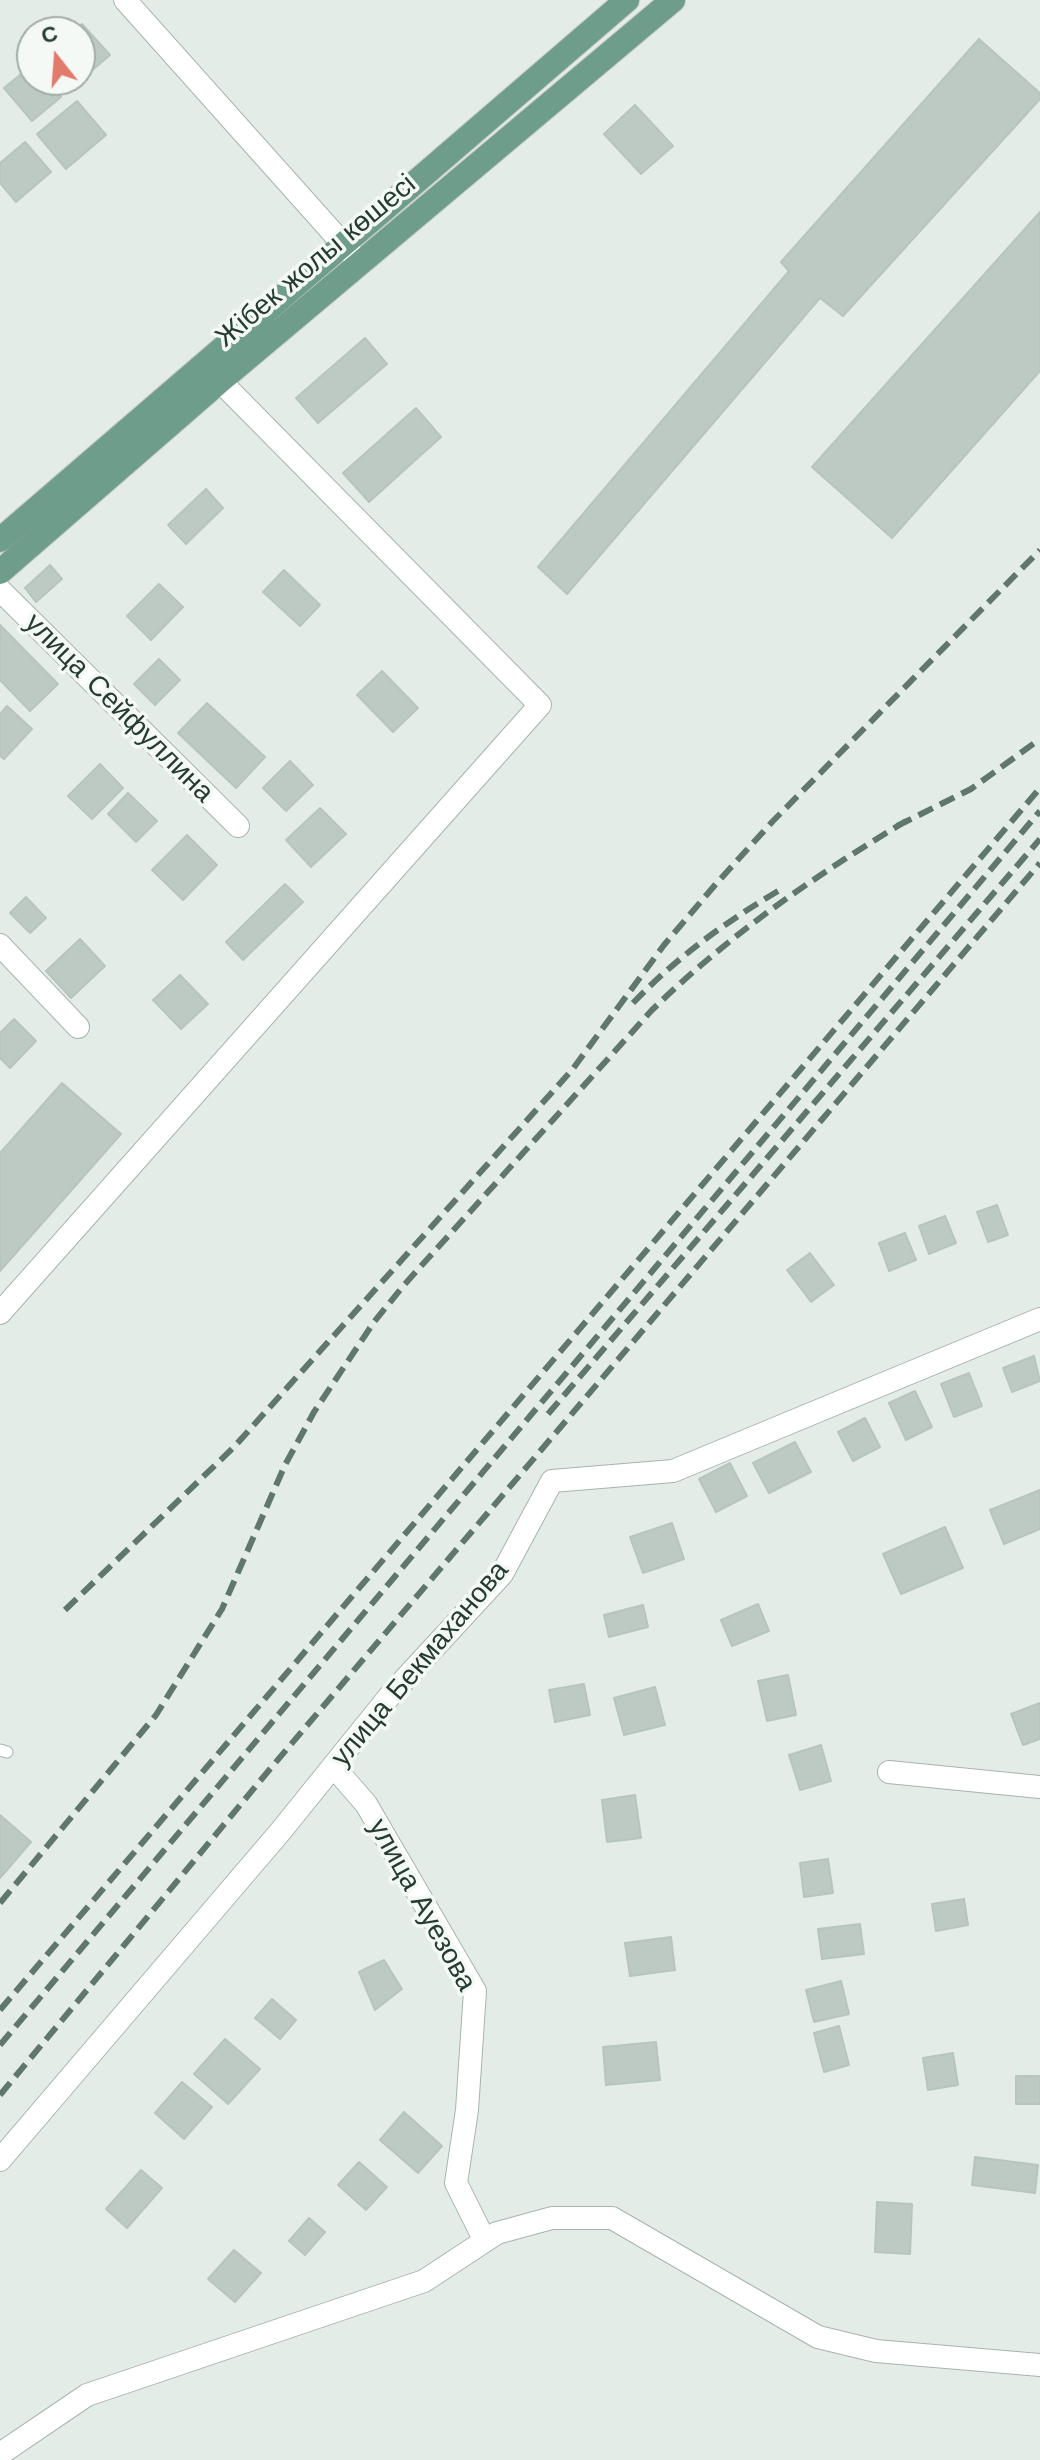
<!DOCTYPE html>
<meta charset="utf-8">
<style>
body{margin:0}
#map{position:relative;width:1040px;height:2460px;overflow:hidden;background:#e4ece8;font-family:"Work Sans",sans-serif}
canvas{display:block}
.north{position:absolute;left:16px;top:16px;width:80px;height:80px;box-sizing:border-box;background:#f5f9f6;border:2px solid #a2ada8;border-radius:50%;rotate:343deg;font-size:22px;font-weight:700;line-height:32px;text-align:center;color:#263c33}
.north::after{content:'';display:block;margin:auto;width:28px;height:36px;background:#e37b6c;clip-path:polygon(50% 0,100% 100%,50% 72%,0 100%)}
</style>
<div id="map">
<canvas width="1040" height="2460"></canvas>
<div class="north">С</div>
</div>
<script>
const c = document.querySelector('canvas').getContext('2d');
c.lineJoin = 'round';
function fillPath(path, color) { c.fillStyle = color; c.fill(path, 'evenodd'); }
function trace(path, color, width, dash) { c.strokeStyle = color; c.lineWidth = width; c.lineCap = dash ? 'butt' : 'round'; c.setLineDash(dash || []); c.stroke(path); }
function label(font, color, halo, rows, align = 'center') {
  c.font = font + ' "Work Sans",sans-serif'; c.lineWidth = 7; c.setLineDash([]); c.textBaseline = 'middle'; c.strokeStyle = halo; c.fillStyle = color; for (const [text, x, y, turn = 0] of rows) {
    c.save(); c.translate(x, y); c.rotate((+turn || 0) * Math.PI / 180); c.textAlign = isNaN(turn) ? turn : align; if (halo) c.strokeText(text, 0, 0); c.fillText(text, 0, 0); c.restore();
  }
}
const building = new Path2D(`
 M82,24L110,55L76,84L72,80H80V32H73Z
 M979,39L1040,93V99L843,316L820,298L567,594L538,567L789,271L781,262Z
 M32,65V80H47L61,97L32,121L4,88Z
 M77,101L106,135L66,169L37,134Z
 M635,105L673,146L641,174L604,134Z
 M25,142L51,172L16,202L0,183V163Z
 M1040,212V371L892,538L812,467Z
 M365,338L387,364L318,423L296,398Z
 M416,408L441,437L369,502L343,473Z
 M206,489L223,508L186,544L168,525Z
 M50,565L62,579L36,602L25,588Z
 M284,570L320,605L300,626L263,592Z
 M159,584L183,607L151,640L127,616Z
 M0,625L58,684L30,711L0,680Z
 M159,659L180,680L155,705L134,684Z
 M382,671L418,708L393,732L357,695Z
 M207,703L265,757L236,788L178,733Z
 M7,706L32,729L4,759L0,756V714Z
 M290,761L313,785L286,811L263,788Z
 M100,764L123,788L92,819L68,796Z
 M128,793L157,821L136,842L108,814Z
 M320,808L346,834L311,867L286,840Z
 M187,835L217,865L183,900L152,870Z
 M285,884L303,902L243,960L226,942Z
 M26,897L46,918L30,933L10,913Z
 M80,939L105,966L71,998L46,971Z
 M180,975L208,1004L181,1029L153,1000Z
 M14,1019L36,1041L10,1068L0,1058V1033Z
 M62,1083L121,1134L0,1271V1153Z
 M997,1205L1008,1235L988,1242L977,1212Z
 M945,1216L956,1243L929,1254L919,1226Z
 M905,1233L916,1260L889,1271L879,1243Z
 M810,1253L834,1285L811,1302L787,1270Z
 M1034,1356L1040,1381L1012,1392L1003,1368Z
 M969,1373L982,1406L954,1417L941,1384Z
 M915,1391L932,1427L906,1440L889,1403Z
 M865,1418L880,1447L853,1461L838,1432Z
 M795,1442L811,1472L769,1493L753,1463Z
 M730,1463L747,1496L716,1512L699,1479Z
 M1040,1490V1529L1004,1544L990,1510Z
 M672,1523L684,1559L643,1573L630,1537Z
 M945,1527L963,1568L901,1594L883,1554Z
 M758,1604L769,1631L732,1646L721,1620Z
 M643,1605L648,1627L609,1637L604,1615Z
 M788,1675L796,1715L767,1721L758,1681Z
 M584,1684L590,1715L555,1722L549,1690Z
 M655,1687L665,1725L624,1735L614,1698Z
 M1040,1703V1739L1023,1745L1011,1714Z
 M821,1745L831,1781L800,1790L789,1755Z
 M635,1795L641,1838L607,1842L602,1800Z
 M0,1815L31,1842L0,1878Z
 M828,1859L833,1893L804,1897L800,1863Z
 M964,1899L968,1925L936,1931L932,1904Z
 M860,1924L864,1954L822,1959L818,1929Z
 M671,1937L675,1970L630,1976L625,1943Z
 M384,1960L402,1989L375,2010L359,1972Z
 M841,1981L849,2014L814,2022L806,1990Z
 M272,1999L296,2020L280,2039L255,2018Z
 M839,2026L849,2065L824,2072L814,2033Z
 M225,2039L260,2069L228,2104L194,2074Z
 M656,2042L660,2080L606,2085L603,2047Z
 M953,2053L958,2085L928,2090L923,2058Z
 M1016,2076H1040V2104H1016Z
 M182,2082L212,2107L184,2139L155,2113Z
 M404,2112L442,2146L418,2173L380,2140Z
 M975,2157L1038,2165L1035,2193L972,2185Z
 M359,2162L387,2187L366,2210L338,2185Z
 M141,2170L162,2188L127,2228L106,2209Z
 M877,2202L912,2204L910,2254L875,2252Z
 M309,2218L325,2232L305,2255L289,2241Z
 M234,2250L261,2273L235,2302L208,2279Z`);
fillPath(building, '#bdcac3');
trace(building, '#b7c5be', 2);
const lane = new Path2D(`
 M0,1750L7,1752`);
const street = new Path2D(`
 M125,0L360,263
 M0,590L238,826
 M0,945L78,1027
 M0,1313L540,705L220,381
 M333,1766L366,1804L475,1991L467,2110L456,2183L485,2241
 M889,1772L1040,1787
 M0,2160L280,1832L393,1692L502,1574L552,1481L673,1471L1040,1319
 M0,2454L87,2395L424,2281L497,2233L552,2218H612L818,2337L876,2351L1040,2365`);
const primary = new Path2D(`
 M0,540L627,0
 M0,572L220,381L673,0`);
trace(lane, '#a7b4ae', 13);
trace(street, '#a7b4ae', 24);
trace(primary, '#c2c8c6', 26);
trace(lane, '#fff', 11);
trace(street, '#fff', 22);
trace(primary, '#6e9d8b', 24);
trace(new Path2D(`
 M897,826L971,789L1040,739
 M633,1003C676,958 724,923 778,891
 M548,1414L1040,839
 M65,1610L234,1447L572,1070L664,945L715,885L773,821L1040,550
 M0,1903L156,1715L222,1609L285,1465L314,1412L374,1322L404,1285L652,1010C730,934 813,877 906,821
 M0,2010L1040,788
 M0,2045L1040,811
 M0,2095L270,1769L1040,863`), '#60776e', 6, [16, 8]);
label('28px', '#263c33', '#f5f9f6', [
 ["Жібек жолы көшесі",316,261,-40],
 ["улица Сейфуллина",119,708,45],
 ["улица Бекмаханова",420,1664,-50],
 ["улица Ауезова",422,1905,61]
]);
</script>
